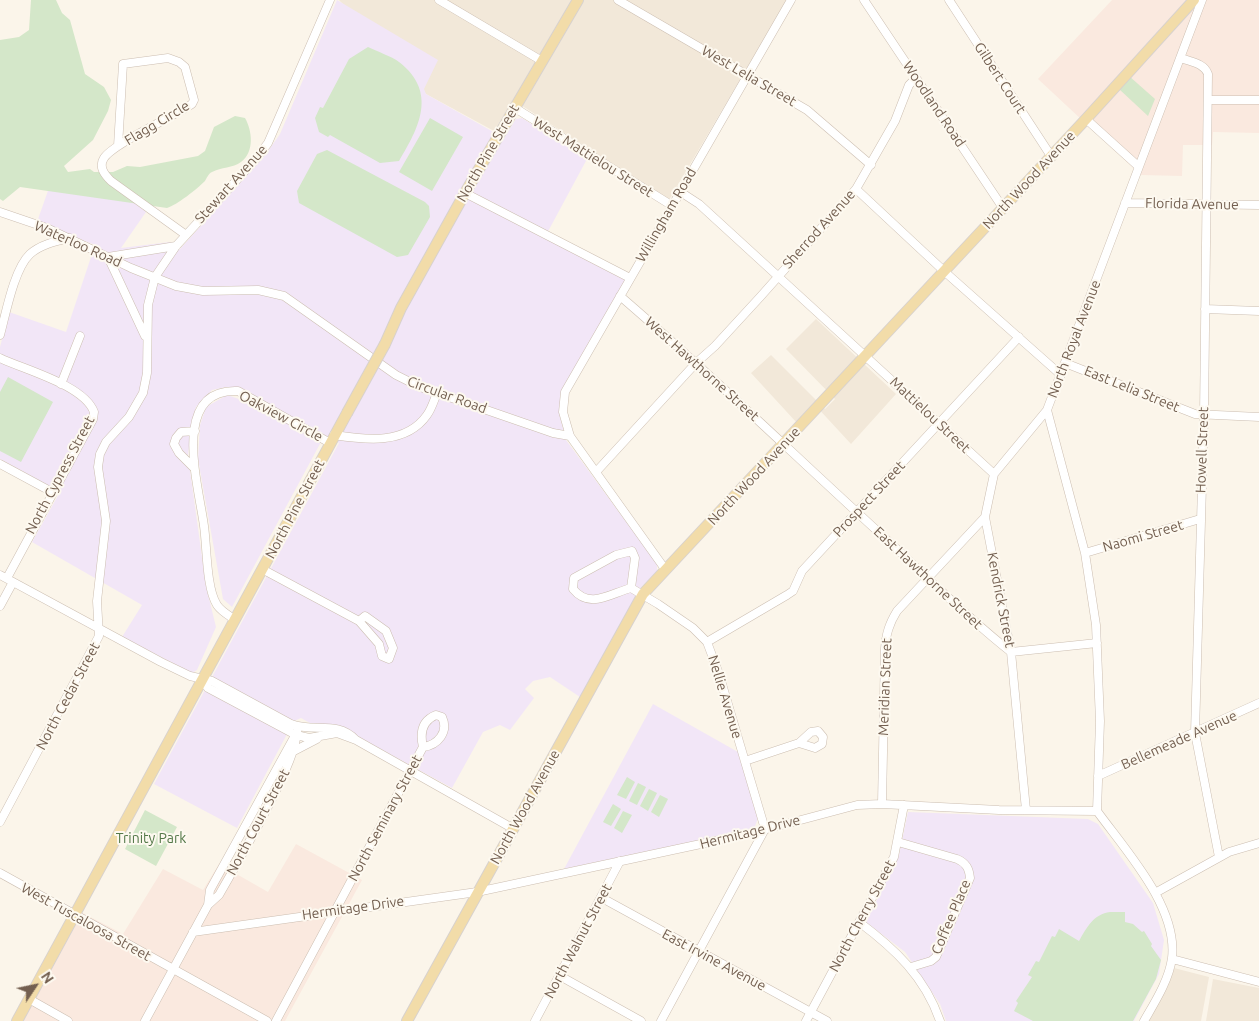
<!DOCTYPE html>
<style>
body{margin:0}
#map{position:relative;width:1259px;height:1021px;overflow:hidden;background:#fbf5ea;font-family:Ubuntu,sans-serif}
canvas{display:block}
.north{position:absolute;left:10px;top:961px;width:50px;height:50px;-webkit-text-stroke:4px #fdf9f0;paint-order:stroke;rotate:56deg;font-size:14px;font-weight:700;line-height:20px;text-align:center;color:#735f50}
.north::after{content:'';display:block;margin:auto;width:18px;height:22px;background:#735f50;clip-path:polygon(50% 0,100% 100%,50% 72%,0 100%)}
</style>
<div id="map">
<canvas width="1259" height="1021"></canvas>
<div class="north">N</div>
</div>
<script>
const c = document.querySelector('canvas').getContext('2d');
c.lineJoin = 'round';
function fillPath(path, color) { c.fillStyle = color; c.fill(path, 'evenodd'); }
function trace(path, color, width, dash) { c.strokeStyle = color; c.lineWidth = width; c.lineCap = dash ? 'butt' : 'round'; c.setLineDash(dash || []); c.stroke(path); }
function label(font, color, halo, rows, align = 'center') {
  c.font = font + ' Ubuntu,sans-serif'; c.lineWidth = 4; c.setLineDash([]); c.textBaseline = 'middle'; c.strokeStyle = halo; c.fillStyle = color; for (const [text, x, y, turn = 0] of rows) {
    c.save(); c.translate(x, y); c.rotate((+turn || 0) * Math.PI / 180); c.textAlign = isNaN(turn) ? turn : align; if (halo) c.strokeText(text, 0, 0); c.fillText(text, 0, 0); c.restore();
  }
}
fillPath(new Path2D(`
 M339,0H787L669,200L513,100L494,131L426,94Z
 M816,319L896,394L851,444L815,405L797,423L751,373L771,355L825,409L835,399L786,349Z
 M1174,968L1209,977L1201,1021H1148L1167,987Z
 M1213,979L1259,988V1021H1206Z`), '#f2e8d9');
fillPath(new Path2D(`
 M1112,0H1259V133L1213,132L1212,145H1183L1182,176L1141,175L1038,79Z
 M296,844L362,880L285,1021H15L73,908L123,934L163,869L203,890L219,864L268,892Z`), '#fae9df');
fillPath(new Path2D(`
 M337,0L438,60L424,89L426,94L504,138L516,119L522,118L587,159L545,237L626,279L565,384L561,394L559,413L566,440L657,564V571L641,587L580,697L550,677L533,681L525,689L534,698L510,730L500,725L483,732L452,788L340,727L310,723L301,718L294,721L237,828L154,784L339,443L239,388L226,387L212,390L196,407L191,426L188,456L206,586L216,627L197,670L192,673L122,637L142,605L32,542L60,492L0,459V347L9,312L66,332L95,245L37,222L50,185L127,197L146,212L121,248L170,242L179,250L266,154L280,134Z
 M227,395L248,402L321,442L232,607L223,599L198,459L200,425L206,407Z
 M653,704L738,752L758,818L754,829L564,869Z
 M908,812L1088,819L1098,824L1153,903L1164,940L1159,974L1134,1021H946L940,1004L905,952L866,922L899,855Z`), '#f2e6f7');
fillPath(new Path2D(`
 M31,0H56L62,13L70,20L85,74L104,87L111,100L108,111L93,140L64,166L68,172L90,169L94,172H113L127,166L140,167L198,156L205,151L214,127L235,116L245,118C252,130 255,152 241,162C233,168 221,167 212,172C208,174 207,178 205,181C197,189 177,205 167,208L20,187L3,201L0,199V40L19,37L29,30Z
 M368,47C378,52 391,56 399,62C438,92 419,128 399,161L380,163L330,135L328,137L319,132L315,118L320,107L323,108L349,59Z
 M1129,76L1155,99L1148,116L1119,89Z
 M430,118L463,137L432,191L399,172Z
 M327,150L425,202L429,206L430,217L408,255L397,257L299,203L297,191L317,154Z
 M8,377L53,402L21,462L0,451V392Z
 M627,777L635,782L626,799L617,795Z
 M638,783L646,787L637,805L629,801Z
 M649,789L657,793L648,811L640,806Z
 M660,795L668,799L659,817L651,812Z
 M613,804L621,809L611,826L603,822Z
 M145,810L177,827L156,866L125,849Z
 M623,811L632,815L622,833L614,828Z
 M1110,912H1125V922L1133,924L1142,932L1144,931L1152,944L1151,946L1161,960L1156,979L1133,1021H1033L1014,1011L1018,1003L1016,1001L1032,977L1028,975L1036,961L1039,962L1052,936L1055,937L1059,929L1079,941C1087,927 1094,914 1110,912Z`), '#d4e7c9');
const minor = new Path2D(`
 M439,0L542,61
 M618,0L807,110L871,165
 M864,0L1003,208
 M949,0L1051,156
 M1181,58C1191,62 1204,63 1208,74L1204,415L1195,733L1219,857
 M1208,100H1259
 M515,108L671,205
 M1086,119L1138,166
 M118,146L123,64L168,58L179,62L185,67L194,100L192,104C174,116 113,144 104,158C98,167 105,175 111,181L186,235
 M856,189L945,272L1061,375
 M679,191L699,204L994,474
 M465,193L630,278
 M1125,203L1259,205
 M0,212L47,228L131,268L176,286L203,291L258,290L284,296L396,375L420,387L553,433L570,436
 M620,296C711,374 796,457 885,538C926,576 966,617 1011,652L1097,643
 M1205,309L1259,311
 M0,335C6,313 14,269 30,254C41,244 57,241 70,238
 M145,336L108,257L176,246
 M0,358C25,370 84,385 94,412L93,419L7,578
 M1065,363L1195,414L1259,417
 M61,384L80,336
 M334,435C366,440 406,445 427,415C432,408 434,400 437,393
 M0,464L52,492
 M193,467L179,453L174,444L176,438L181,432L195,431
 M596,472L696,363L715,346L761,296L856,189L895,121L909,85L916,78
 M632,551L635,558L631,588C611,593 590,610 573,589L574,578L616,555Z
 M1085,553L1200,519
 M262,569L359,621L365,616L386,631L393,648L389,659L382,656L379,644L359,621
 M665,569L570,436L563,412L565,392L791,0
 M0,575L161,662L190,676L212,681L291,724C314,733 337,720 356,740
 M631,588L658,604L693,628L707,642L719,674L765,829L661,1021
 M0,606L13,582
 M234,619C228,615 221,611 217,605C206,588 207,546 204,526C199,487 169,388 238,391L330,443
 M707,642L787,595L793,591L802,571L1019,337
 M202,680L208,688L296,735L309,738L337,733L356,740L512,828
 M436,715L442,717C449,732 438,745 423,747C420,734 421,721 436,715Z
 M818,731L823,737L822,744L815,748L799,743L811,732Z
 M294,751L317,739
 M745,761L799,743
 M1098,776L1259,703
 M882,804L885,649C886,634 889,624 897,611L985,517
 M1026,810L1011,652L985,517L994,474L1047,410
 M1097,811L1100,721L1096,625L1085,553L1047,410L1202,0
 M1097,811C1126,851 1178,907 1172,958C1169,980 1155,1002 1144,1021
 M0,822L99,636L97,601L106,521L98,467L100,454L106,442L129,417L143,393L147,373L148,305L155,277L176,246L256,159L268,143L330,0
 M898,842L957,859C966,863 969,868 970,878L936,957L931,961L911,967
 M0,873L267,1021
 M1155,893L1229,852L1259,843
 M602,898L827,1021
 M208,905L219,895C235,867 298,760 296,735
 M859,922C895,949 925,977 940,1021
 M193,932L477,892L752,833L857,805L882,804L999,810L1097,811
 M1172,959L1259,982
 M560,976L641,1021
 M29,999L68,1021
 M145,1021L208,905L210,890L297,732
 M276,1021L423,747
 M535,1021L620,861
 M806,1021L894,857L904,805`);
const major = new Path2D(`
 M385,344L401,308L465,193L578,0
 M17,1021L347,413
 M407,1021L643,594L1086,119L1194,0`);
trace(minor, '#ccbeb1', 9);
trace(major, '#d8d2ce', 12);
trace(minor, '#fff', 8);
trace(major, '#f2dca9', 10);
const majorBridge = new Path2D(`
 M347,413L385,344`);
trace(majorBridge, '#d8d2ce', 12, []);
trace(majorBridge, '#f2dca9', 10);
label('14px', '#735f50', '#fdf9f0', [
 ["West Lelia Street",749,76,30],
 ["Gilbert Court",1000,78,57],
 ["Woodland Road",934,104,56],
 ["Flagg Circle",157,123,-31],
 ["North Pine Street",488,153,-60],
 ["West Mattielou Street",593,157,32],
 ["North Wood Avenue",1029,180,-47],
 ["Stewart Avenue",231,184,-48],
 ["Florida Avenue",1192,204,1],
 ["Willingham Road",666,215,-60],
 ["Sherrod Avenue",819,229,-48],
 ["Waterloo Road",78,244,24],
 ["North Royal Avenue",1074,339,-69],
 ["West Hawthorne Street",702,369,42],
 ["East Lelia Street",1132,389,22],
 ["Circular Road",447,395,20],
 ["Mattielou Street",930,415,43],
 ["Oakview Circle",281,416,28],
 ["Howell Street",1202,450,-88],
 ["North Cypress Street",60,475,-62],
 ["North Wood Avenue",754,476,-47],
 ["Prospect Street",869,499,-47],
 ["North Pine Street",295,509,-62],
 ["Naomi Street",1143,536,-16],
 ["East Hawthorne Street",928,578,43],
 ["Kendrick Street",1001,600,79],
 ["Meridian Street",885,687,-88],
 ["North Cedar Street",68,696,-62],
 ["Nellie Avenue",725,697,73],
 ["Bellemeade Avenue",1179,740,-24],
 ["North Wood Avenue",525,807,-61],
 ["North Seminary Street",385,818,-62],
 ["North Court Street",258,822,-62],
 ["Hermitage Drive",750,832,-14],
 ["Hermitage Drive",353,908,-8],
 ["North Cherry Street",862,916,-62],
 ["Coffee Place",951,917,-67],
 ["West Tuscaloosa Street",86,922,29],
 ["North Walnut Street",578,941,-62],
 ["East Irvine Avenue",714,960,28]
]);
label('14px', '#547849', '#fdf9f0', [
 ["Trinity Park",151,838]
]);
</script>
